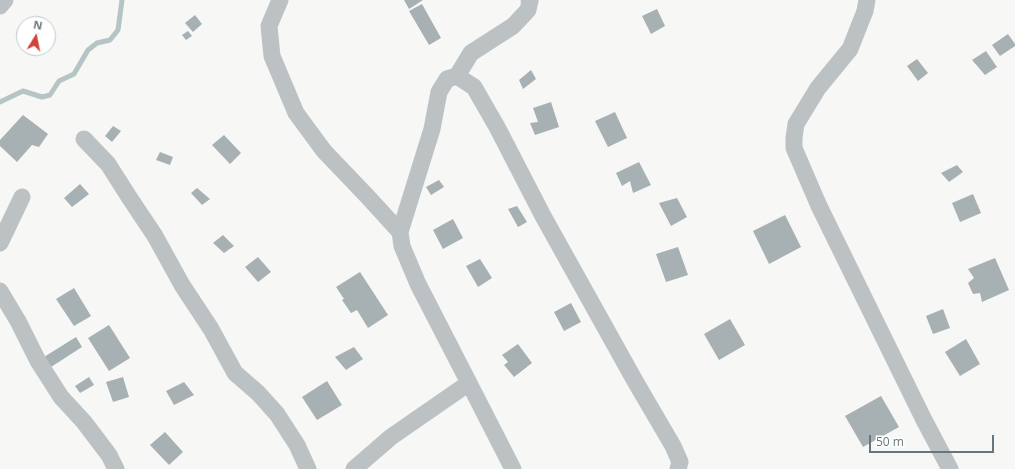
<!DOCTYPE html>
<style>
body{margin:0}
#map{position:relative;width:1015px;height:469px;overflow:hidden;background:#f7f7f5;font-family:"Open Sans",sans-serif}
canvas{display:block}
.north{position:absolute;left:16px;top:16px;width:40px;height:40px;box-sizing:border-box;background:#fff;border:1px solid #c1c9cb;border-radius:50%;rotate:10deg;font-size:11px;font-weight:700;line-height:16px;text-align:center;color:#65777c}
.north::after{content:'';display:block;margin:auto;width:14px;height:18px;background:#d1433a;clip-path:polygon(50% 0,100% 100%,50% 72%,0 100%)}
.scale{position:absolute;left:869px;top:435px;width:125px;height:18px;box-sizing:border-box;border:2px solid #65777c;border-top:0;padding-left:5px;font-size:12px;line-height:14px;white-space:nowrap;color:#65777c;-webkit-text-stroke:3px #fff;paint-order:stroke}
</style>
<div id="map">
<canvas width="1015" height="469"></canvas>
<div class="north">N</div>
<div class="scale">50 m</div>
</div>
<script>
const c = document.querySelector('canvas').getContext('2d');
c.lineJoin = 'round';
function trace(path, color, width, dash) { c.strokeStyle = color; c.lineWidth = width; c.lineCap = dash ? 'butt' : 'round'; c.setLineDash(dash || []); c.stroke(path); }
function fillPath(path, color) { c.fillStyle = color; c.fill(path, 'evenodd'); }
trace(new Path2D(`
 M0,102L23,91L42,97L50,95L59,81L74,74L88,50L97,43L110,40L118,30L122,0`), '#b5c4c5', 5);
fillPath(new Path2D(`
 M404,0H423L409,9Z
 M422,4L441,38L429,45L409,11Z
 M657,9L665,26L651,34L642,16Z
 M195,15L202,24L193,32L185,23Z
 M188,31L192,36L186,40L182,35Z
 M1008,34L1015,44V46L1000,56L992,45Z
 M986,51L997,67L985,75L972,60Z
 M917,59L928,73L918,81L907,66Z
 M531,70L536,79L523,89L519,80Z
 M551,102L559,127L535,135L530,123L538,122L533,108Z
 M615,112L627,138L608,147L595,121Z
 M23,115L48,134L39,147L32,145L17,162L0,146V140Z
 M113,126L121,131L112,142L105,136Z
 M224,135L241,153L230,164L212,145Z
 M160,152L173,157L170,165L156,160Z
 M639,162L651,185L633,193L630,181L622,186L616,173Z
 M957,165L963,172L949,182L941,173Z
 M439,180L444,187L431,195L426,187Z
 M80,184L89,194L72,207L64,198Z
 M197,188L210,199L202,205L191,193Z
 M973,194L981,213L960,222L952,203Z
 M677,198L687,217L671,226L659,203Z
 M517,206L527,222L518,227L508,209Z
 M785,215L801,247L769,264L753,231Z
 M453,219L463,238L443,249L433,230Z
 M223,235L234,246L224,253L213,243Z
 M678,247L688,275L666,282L656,254Z
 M258,257L271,272L258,282L245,267Z
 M995,258L1009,290L982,302L980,293L973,294L968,283L974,278L968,269Z
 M480,259L492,278L478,287L466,266Z
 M360,272L388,315L368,328L357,310L351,313L342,300L344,299L336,287Z
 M74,288L91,316L74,326L56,299Z
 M571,303L581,322L564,331L554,312Z
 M943,309L950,328L933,334L926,316Z
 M730,319L745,345L719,360L704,334Z
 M109,325L130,358L109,371L88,338Z
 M76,337L82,347L51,367L44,357Z
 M966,339L980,364L960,376L945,352Z
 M518,344L532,363L514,377L504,365L508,362L502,355Z
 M354,347L363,359L346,370L335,357Z
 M89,377L94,385L80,393L75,386Z
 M123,377L129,397L113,402L106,382Z
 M327,381L342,405L317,420L302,397Z
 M184,382L194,395L174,405L166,391Z
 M881,396L899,427L863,447L845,416Z
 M165,432L183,452L169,465L150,445Z`), '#a7b0b3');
trace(new Path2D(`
 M280,0L269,26L272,56L296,113L324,151L367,196L400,232
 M867,0L865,11L850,49L818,88L796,124L794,138V148L819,206L924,420L950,469
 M0,6L5,0
 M457,76L471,53L513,26L528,10L530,1L529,0
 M84,139L108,164L129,197L155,236L182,285L211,329L235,373L258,393L277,414L297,445L308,469
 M0,243L22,197
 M0,291L18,321L38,361L61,397L84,422L109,455L116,469
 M354,469L391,437L469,383
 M513,469L469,383L418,284L402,246L400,232L432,129L439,92L447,79L457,76L474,87L497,127L543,216L635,381L673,446L680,462L678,469`), '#bcc2c4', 17);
</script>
